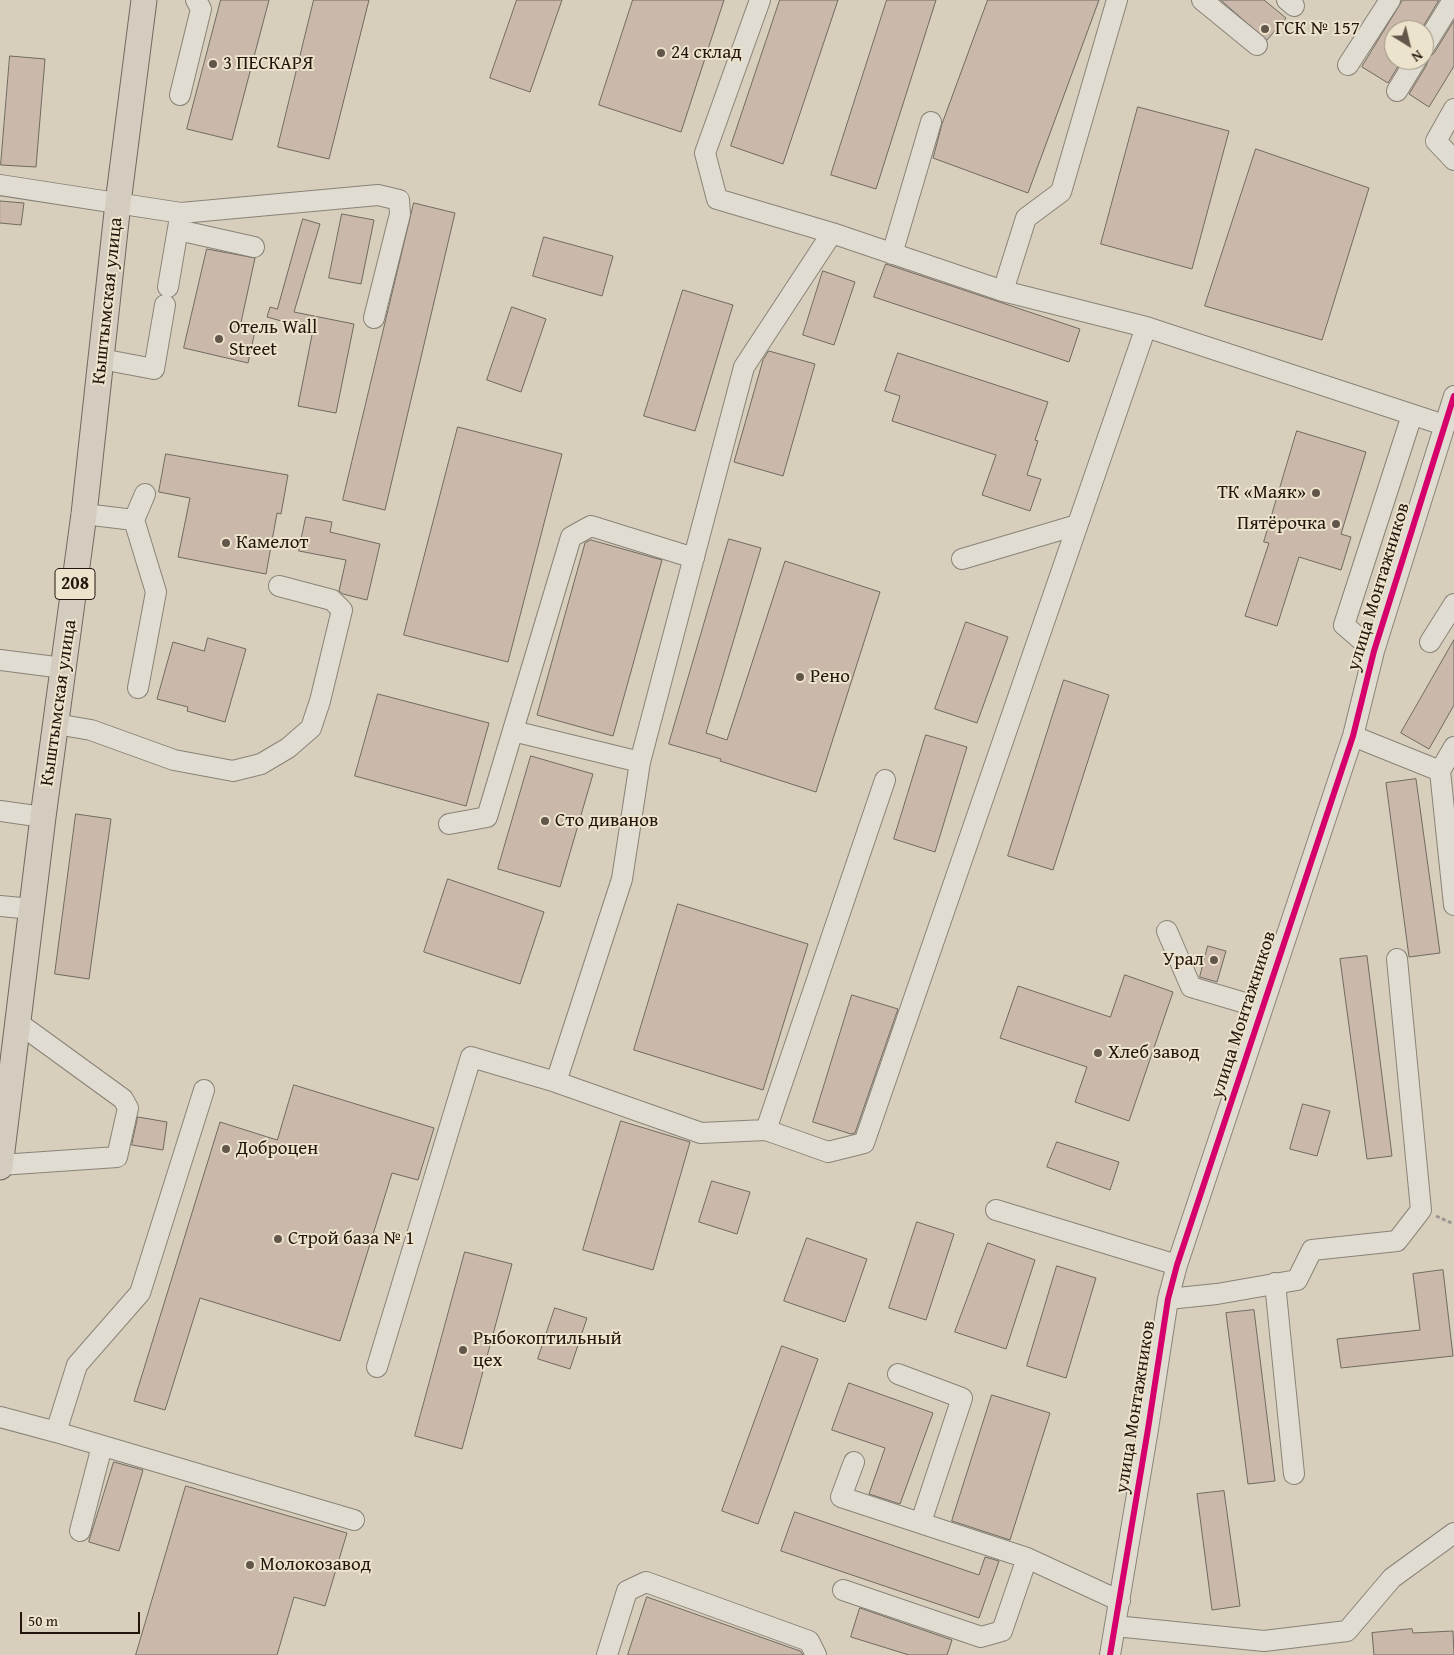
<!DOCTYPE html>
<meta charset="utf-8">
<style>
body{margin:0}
#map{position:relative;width:1454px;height:1655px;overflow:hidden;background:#d7cfbc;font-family:"Gentium Book Plus",serif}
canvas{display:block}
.north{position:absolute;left:1384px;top:20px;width:50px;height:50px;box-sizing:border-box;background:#ece3cc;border:1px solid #9c9180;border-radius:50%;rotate:144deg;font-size:14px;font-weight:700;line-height:20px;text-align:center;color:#23150d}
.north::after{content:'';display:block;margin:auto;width:18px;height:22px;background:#62564a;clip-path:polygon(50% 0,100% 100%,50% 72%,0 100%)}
.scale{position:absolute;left:20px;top:1612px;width:120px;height:22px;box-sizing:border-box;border:2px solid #23150d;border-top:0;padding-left:6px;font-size:15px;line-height:18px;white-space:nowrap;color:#23150d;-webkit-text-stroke:4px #ece3cc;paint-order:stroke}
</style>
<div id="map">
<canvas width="1454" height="1655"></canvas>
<div class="north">N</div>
<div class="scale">50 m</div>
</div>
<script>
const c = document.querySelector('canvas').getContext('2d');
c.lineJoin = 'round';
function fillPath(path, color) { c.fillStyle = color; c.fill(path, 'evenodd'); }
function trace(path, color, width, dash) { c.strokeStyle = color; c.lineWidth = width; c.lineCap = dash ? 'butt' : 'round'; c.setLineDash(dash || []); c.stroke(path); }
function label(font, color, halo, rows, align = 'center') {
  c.font = font + ' "Gentium Book Plus",serif'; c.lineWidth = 4; c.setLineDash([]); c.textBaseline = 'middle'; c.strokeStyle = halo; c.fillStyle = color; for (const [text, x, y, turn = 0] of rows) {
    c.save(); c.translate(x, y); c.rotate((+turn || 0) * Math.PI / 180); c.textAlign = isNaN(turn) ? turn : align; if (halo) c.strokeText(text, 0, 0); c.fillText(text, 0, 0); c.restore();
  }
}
const building = new Path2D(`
 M221,0H269L232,140L187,129Z
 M314,0H369L329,159L278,147Z
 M517,0H562L530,92L490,78Z
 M633,0H724L681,132L599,105Z
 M780,0H838L783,164L731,146Z
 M887,0H936L876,189L831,175Z
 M988,0H1099L1028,193L933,158L942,124Z
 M1221,0H1264L1286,18L1267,40Z
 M1403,0H1439L1421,30H1394V60H1402L1388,83L1362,67Z
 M1454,21V66L1429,107L1409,94L1426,66L1429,58L1434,53Z
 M10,56L45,59L36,167L1,165Z
 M1138,107L1229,131L1192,269L1101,244Z
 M1256,149L1369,188L1322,340L1205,306Z
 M0,201L24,203L21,225L0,223Z
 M414,203L455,213L385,510L343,500Z
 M342,214L374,220L361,284L329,278Z
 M303,219L320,224L294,312L354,324L336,413L298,406L313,330L267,317L270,307L277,309Z
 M544,237L613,256L602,296L533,276Z
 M207,249L255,258L240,327L255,331L248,363L184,348Z
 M886,264L1080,329L1069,362L874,297Z
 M823,271L855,282L834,345L803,335Z
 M683,290L733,305L695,431L644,416Z
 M512,307L546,319L521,392L487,380Z
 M769,351L815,364L783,476L734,462L763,360Z
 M898,353L1048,402L1035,440L1038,441L1027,475L1041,479L1030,511L982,495L996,455L892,421L900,396L885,391Z
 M458,427L562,454L508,662L404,635Z
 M1297,431L1366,452L1341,534L1351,537L1341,570L1299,557L1277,626L1245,616L1269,543L1264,542Z
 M166,454L288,475L281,514L277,513L266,574L178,557L190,498L159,492Z
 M306,517L332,522L330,532L380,544L367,600L343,594L339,591L346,560L299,551Z
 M729,539L761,548L706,733L727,740L785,561L880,592L816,792L720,761L721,759L669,744Z
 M591,540L662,560L613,736L537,715L585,543Z
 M966,622L1008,637L977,723L935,709Z
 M208,638L246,649L225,722L187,711L188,707L157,699L173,642L204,651Z
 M1454,640V705L1429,749L1401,733Z
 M1064,680L1109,695L1053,870L1008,856Z
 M378,694L489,723L466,806L355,776Z
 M926,735L967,747L935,852L894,839Z
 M531,756L593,774L560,887L498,869Z
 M1416,779L1440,953L1409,957L1386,783Z
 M76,814L111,819L89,979L55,974Z
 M448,879L544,912L520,984L424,952Z
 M678,904L808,944L763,1090L634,1050Z
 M1208,946L1226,951L1217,982L1200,977Z
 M1367,956L1392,1156L1367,1159L1340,959Z
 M1125,975L1173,992L1129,1121L1075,1102L1087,1067L1000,1038L1018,986L1110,1017Z
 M852,995L898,1009L855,1133L851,1134L813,1122Z
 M294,1085L434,1128L418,1180L392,1173L340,1341L200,1298L165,1410L134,1401L220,1122L277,1140Z
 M1303,1104L1330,1111L1317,1156L1290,1149Z
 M138,1117L167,1122L163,1150L132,1145Z
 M621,1121L690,1142L653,1270L583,1250Z
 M1057,1142L1119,1162L1110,1190L1047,1167Z
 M712,1181L750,1192L737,1234L699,1222Z
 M917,1222L954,1234L926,1320L889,1308Z
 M807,1238L867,1259L845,1322L784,1301Z
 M988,1243L1035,1260L1006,1349L955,1332Z
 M465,1252L512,1264L462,1449L415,1436Z
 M1057,1266L1096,1278L1066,1378L1027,1366Z
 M1443,1270L1453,1356L1341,1368L1337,1339L1420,1330L1413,1274Z
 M555,1308L587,1318L570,1369L538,1359Z
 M1254,1310L1275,1481L1248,1484L1226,1313Z
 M782,1346L818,1359L758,1524L722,1511Z
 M849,1383L933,1413L900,1504L869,1494L885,1448L832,1430Z
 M992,1395L1050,1413L1010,1540L952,1521Z
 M114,1462L143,1470L119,1551L89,1542Z
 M186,1486L347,1533L325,1606L294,1597L277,1655H136Z
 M1224,1491L1240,1606L1212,1610L1197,1494Z
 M795,1512L979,1575L985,1557L999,1561L979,1618L781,1551Z
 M647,1597L800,1651L803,1655H628Z
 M860,1608L952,1640L947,1655H909L851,1637Z
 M1412,1629L1413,1633L1453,1631L1454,1655H1374L1372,1633Z`);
fillPath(building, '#cab8aa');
trace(building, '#706a60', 1);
const minor = new Path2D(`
 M760,0L705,153L717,199L832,233L1003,291L1146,327L1444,425
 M1202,0L1257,45
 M1287,0L1294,6
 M1424,47L1453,0
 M1348,65L1390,0
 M1397,91L1416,60
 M180,95L201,9L196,0
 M1454,109L1436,141L1454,160
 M0,185L181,213L378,195L399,200L400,214L374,318
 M178,230L254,247
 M892,254L931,122
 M168,287L180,217
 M1003,291L1026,218L1061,192L1117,0
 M101,359L154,369L165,305
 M84,514L134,520
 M962,559L1077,525
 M1430,642L1454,604
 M1374,651L1344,625L1412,415
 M0,660L63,668
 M138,688L156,592L134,520L145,494
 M56,724L91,730L174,760L233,771L261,764L288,748L311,728L320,701L342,610L332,600L279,586
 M513,731L640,762
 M1353,736L1440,771
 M1454,747L1440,771L1454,905
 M0,811L43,817
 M449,824L487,817L571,537L591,526L694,558
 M0,906L32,909
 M1167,931L1191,987L1262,1008
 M556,1082L622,879L640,762L744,367L832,233
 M766,1130L828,1152L864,1143L1146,327
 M0,1165L117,1157L128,1108L123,1099L17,1022
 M996,1210L1177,1265
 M1275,1283L1294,1474
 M1168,1299L1217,1294L1297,1280L1312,1250L1397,1241L1421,1210L1397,959
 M377,1367L471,1057L556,1082L701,1133L766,1130L885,780
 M898,1374L962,1398L921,1522
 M0,1417L56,1432L354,1520
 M56,1432L77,1365L140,1293L204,1090
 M854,1462L841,1497L1027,1558L1120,1601
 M80,1531L102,1446
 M843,1590L981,1637L1002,1631L1027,1558
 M1115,1626L1264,1641L1347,1631L1392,1578L1454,1533
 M607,1655L627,1591L646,1582L809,1641L816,1655
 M1110,1655L1148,1429L1168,1299L1177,1265L1353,736L1374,651L1454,396`);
const major = new Path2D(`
 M0,1167L43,817L84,514L118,203L144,0`);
trace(minor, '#898377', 22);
trace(major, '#706a60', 27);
trace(new Path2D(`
 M1436,1216L1454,1224`), '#9d9991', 3, [4, 2.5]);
trace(minor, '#e0dcd2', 20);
trace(major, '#d4ccbe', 25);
trace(new Path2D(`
 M1110,1655L1148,1429L1168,1299L1177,1265L1353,736L1374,651L1454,396`), '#d6006c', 6);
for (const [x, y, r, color] of [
 [1265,29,5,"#62564a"],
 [661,53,5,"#62564a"],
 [213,64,5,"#62564a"],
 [219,339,5,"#62564a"],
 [1316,493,5,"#62564a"],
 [1336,524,5,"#62564a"],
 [226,543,5,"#62564a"],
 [800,677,5,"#62564a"],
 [545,821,5,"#62564a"],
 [1214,960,5,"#62564a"],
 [1098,1053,5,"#62564a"],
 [226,1149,5,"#62564a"],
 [278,1239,5,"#62564a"],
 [463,1350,5,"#62564a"],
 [250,1565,5,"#62564a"]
]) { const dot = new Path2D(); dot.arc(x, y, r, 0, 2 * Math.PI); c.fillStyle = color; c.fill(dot); trace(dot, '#ece3cc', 2); }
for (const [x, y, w] of [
 [75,584,40]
]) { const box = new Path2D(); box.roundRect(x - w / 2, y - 15.5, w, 31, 4); c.fillStyle = '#ece3cc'; c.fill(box); trace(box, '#23150d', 1); }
label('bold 18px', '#23150d', null, [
 ["208",75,584]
]);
label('19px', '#23150d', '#ece3cc', [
 ["ГСК № 157",1275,29],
 ["24 склад",671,53],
 ["3 ПЕСКАРЯ",223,64],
 ["Отель Wall",229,328],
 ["Street",229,350],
 ["ТК «Маяк»",1306,493,"right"],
 ["Пятёрочка",1326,524,"right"],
 ["Камелот",236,543],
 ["Рено",810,677],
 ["Сто диванов",555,821],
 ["Урал",1204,960,"right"],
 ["Хлеб завод",1108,1053],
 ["Доброцен",236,1149],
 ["Строй база № 1",288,1239],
 ["Рыбокоптильный",473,1339],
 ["цех",473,1361],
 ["Молокозавод",260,1565]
], 'left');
label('19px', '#23150d', '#ece3cc', [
 ["Кыштымская улица",108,301,-84],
 ["улица Монтажников",1379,587,-73],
 ["Кыштымская улица",59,703,-82],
 ["улица Монтажников",1244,1015,-72],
 ["улица Монтажников",1136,1407,-81]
]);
</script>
